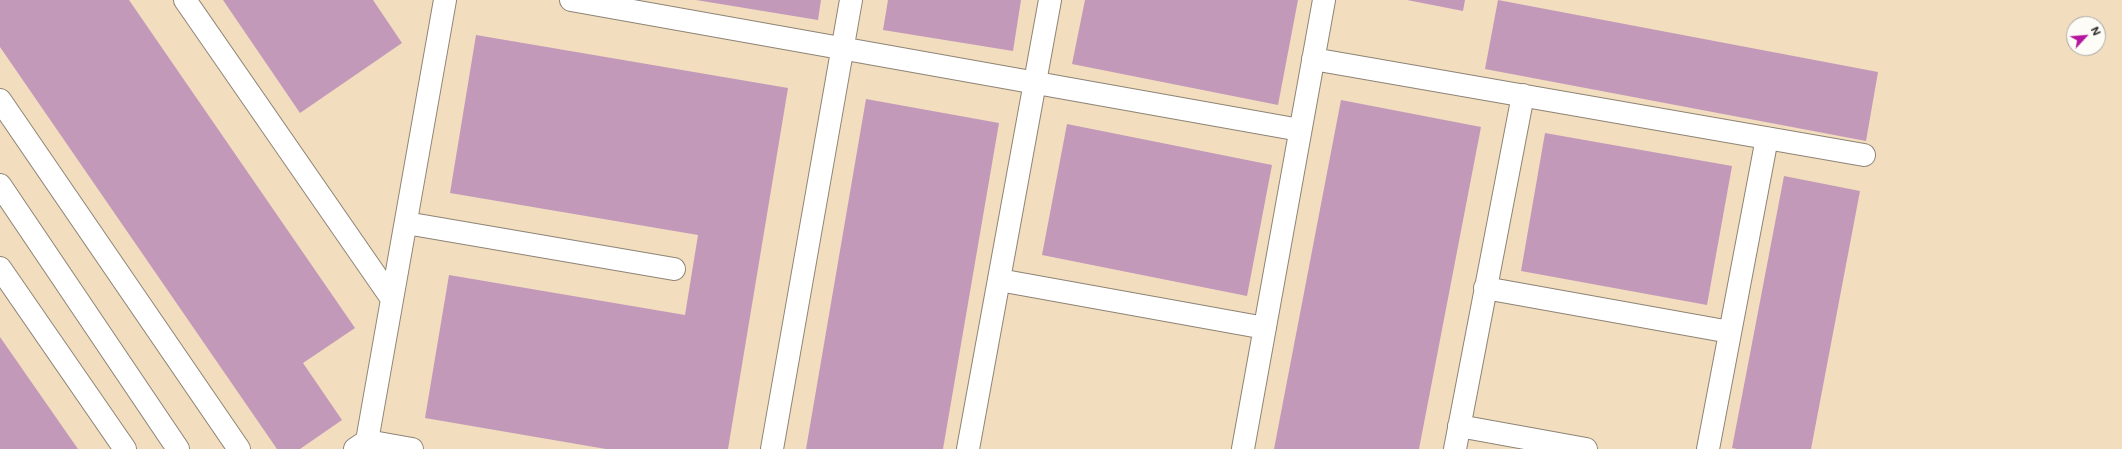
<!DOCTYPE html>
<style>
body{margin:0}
#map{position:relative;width:2122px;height:449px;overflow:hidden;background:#f2ddbf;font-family:Mali,sans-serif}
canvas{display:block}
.north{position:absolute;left:2066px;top:16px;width:40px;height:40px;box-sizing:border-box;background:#fdfcf7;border:1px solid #a9a8a5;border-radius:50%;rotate:64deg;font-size:11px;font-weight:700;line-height:16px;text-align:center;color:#2b2b2b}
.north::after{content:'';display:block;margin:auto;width:14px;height:18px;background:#b5179e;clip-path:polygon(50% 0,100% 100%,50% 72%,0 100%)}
</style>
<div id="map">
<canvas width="2122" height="449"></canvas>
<div class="north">N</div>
</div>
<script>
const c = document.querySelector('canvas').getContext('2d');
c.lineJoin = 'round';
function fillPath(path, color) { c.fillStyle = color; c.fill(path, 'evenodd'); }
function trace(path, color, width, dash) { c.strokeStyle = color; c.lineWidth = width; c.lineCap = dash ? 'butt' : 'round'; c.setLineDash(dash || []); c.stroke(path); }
fillPath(new Path2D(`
 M0,0H129L355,328L303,363L342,420L300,449H277L0,47Z
 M223,0H373L402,43L300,113Z
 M696,0H821L818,20Z
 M888,0H1021L1013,51L883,30Z
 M1085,0H1298L1278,105L1072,64Z
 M1407,0H1465L1463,11Z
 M1498,0L1878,72L1866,141L1485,69Z
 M476,35L788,88L728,449H606L425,418L449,275L685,315L698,235L450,193Z
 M866,99L999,123L943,449H806Z
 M1341,100L1481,127L1419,449H1274Z
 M1067,124L1272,165L1247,296L1042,255Z
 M1545,133L1732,166L1707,305L1521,271Z
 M1784,176L1860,191L1811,449H1737L1732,448Z
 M0,337L78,449H0Z`), '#c399ba');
const minor = new Path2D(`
 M185,0L392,299
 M571,0L1300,130
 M1313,59L1864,155
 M0,100L239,449
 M0,185L178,449
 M406,223L674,269
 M0,268L125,449
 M999,280L1265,328
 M1485,288L1730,332
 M1459,426L1586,449
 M367,441L412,449
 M355,449L367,441L445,0
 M772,449L851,0
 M968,449L1050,0
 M1243,449L1324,0
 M1455,449L1523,95
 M1708,449L1767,138`);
trace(minor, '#8e8475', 24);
trace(minor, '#fff', 22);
</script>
